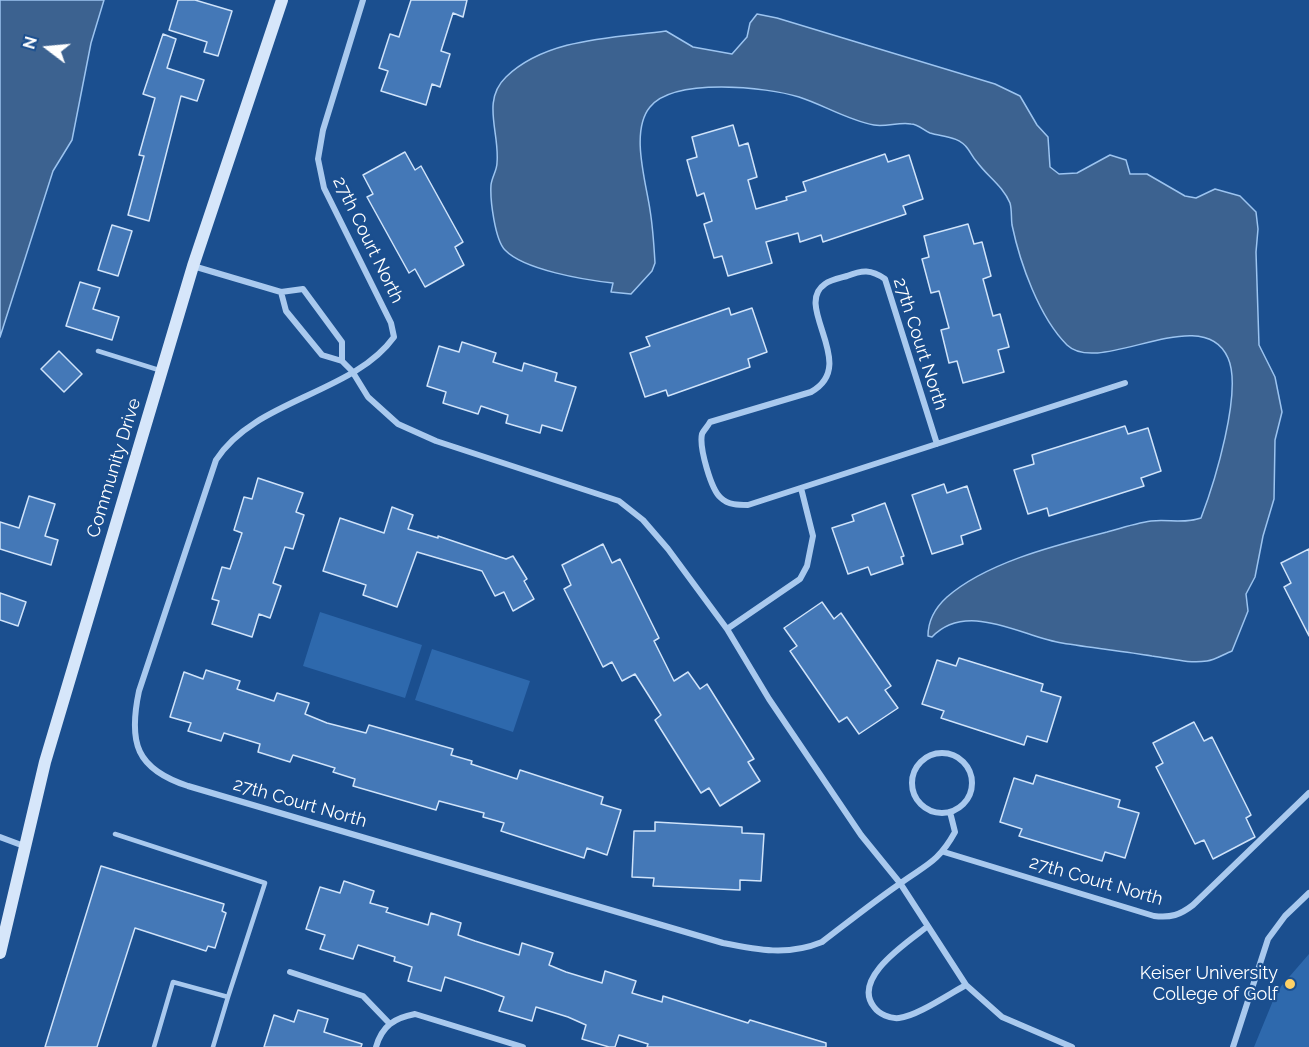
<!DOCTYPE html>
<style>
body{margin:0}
#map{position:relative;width:1309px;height:1047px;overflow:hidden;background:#1b4f8f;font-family:Raleway,sans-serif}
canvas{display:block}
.north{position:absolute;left:18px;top:18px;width:60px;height:60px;-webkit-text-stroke:4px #1b4f8f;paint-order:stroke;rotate:286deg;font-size:16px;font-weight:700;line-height:24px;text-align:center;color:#fff}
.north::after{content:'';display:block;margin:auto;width:21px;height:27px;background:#fff;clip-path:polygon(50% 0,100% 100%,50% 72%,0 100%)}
</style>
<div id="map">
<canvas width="1309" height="1047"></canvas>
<div class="north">N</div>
</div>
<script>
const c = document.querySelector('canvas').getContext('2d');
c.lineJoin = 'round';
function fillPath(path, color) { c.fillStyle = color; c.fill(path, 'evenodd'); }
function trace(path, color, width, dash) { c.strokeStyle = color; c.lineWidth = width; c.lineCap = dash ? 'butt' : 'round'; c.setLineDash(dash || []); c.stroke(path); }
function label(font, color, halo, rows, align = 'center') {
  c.font = font + ' Raleway,sans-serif'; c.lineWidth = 4.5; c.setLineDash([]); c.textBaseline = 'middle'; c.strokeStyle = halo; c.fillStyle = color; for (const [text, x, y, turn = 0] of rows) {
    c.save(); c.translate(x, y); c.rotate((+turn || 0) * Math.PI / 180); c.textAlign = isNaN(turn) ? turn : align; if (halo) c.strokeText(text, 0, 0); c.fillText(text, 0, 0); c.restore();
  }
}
fillPath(new Path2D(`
 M320,612L422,645L405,698L303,666Z
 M432,649L530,681L513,732L415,700Z
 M1309,954V1047H1254L1277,991Z`), '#2e69ad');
const water = new Path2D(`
 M0,0H104L91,43L72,140L53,171L0,337Z
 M757,14L777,18L995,84L1020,96L1037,125L1048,137L1050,167L1059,174L1077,173L1110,155L1126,160L1130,174H1147L1185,196L1196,198L1215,189L1240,196L1256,212L1258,229L1256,252L1259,345L1275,377L1282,412L1275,440L1274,499L1263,536L1255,577L1246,594L1248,611L1232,651C1224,654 1215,660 1207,661C1188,664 1170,658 1152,656C1122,651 1092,648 1062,643C1023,637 967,600 932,637L928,636C928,621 936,607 947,597C987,562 1057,545 1107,532C1121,528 1137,523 1151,521C1169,519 1183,524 1201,518C1214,484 1243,391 1228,358C1203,300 1100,377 1067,345C1039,317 1020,263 1012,225C1011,218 1012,210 1010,203C1003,186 987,176 977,162C973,158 971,153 968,149C959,136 943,137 930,133C923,130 918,124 911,124C899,122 886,127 874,125C847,120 824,105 799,97C767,87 674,77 650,107C630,131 646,182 650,210C653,228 654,246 655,263L652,271L631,294L611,292L613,283C585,280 524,270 505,250C495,240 490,200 491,185C492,177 497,170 497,163C500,133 481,101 506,77C546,38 613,38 666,31L693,47L732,54L747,37L750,23Z`);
fillPath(water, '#3c6290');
trace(water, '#9cc4f0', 1.5);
const building = new Path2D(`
 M178,0H195L232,11L218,56L204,52L207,42L169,30Z
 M411,0H467L463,17L453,13L441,51L450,54L440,87L432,84L426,105L381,91L388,71L379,68L390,34L399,37Z
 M163,34L176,39L167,68L204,80L197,101L181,96L149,221L128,215L144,156L139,155L155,98L143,94Z
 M733,125L739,146L748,143L757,177L748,180L756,209L787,200L786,197L806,191L803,182L885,154L888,162L909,155L923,199L903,206L906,214L823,242L821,235L800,242L798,233L766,242L772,263L728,276L722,256L714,258L704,224L712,221L704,193L697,196L687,160L697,157L692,137Z
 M405,152L415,170L421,166L463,242L455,247L464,265L425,287L415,269L409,273L367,197L373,194L363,175Z
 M968,224L974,244L982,242L991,276L983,279L993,316L1000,314L1009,347L998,350L1004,372L963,383L957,361L949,363L941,330L949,328L939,291L931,293L922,259L929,257L924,236Z
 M112,225L132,231L118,276L98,270Z
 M80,282L100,288L93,309L119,317L112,340L66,326Z
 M729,308L731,315L752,308L767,352L748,359L750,367L668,396L666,390L645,397L630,353L650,346L646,337Z
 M462,342L496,353L493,362L522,371L524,363L557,373L555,381L576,387L562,431L542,425L540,433L506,423L508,415L481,406L478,414L443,403L446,392L427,386L439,346L459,352Z
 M59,351L82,374L64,392L41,369Z
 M1125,426L1128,434L1148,428L1161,471L1141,478L1144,486L1049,516L1047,508L1028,514L1014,470L1034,464L1032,455Z
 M258,478L303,493L296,512L304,515L293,549L285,547L273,583L281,586L270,618L259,614L252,637L212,624L219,601L212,599L222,567L230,569L242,533L234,530L244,497L252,499Z
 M944,484L947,493L967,486L981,529L961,536L963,544L932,554L912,495Z
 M29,496L55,504L45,536L58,540L51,565L0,549V522L19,528Z
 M885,503L904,556L901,557L903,564L871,575L868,567L848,574L832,528L854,521L852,515Z
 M392,507L413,515L408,529L438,538V536L506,559L513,556L527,579L524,581L534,599L513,611L504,592L495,596L482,571L417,552L397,607L363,595L366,585L323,571L340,518L384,533Z
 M603,544L612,563L620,559L659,638L654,641L674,681L688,672L700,689L707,684L754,759L748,762L760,781L720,806L709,788L701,793L655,720L661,715L635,674L622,681L612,662L603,667L564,589L571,585L562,565Z
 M1309,549V636L1284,587L1291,583L1281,563Z
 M0,593L26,602L18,626L0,620Z
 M822,602L834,619L841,613L891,686L885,690L898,708L859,734L847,717L839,722L790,651L797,646L784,628Z
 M959,658L1043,684L1041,691L1061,697L1047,742L1027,736L1024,745L941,718L944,711L922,704L937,660L956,666Z
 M206,670L240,681L237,689L274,701L277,693L309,703L305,714L327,723L366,733L369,725L453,749L451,755L472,761L471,764L517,779L520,770L603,797L601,804L621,810L607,855L587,848L584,858L501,831L504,823L483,817L484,813L439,801L436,810L353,786L355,779L333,772L335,768L293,755L290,762L258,752L260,744L224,733L221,741L188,731L191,723L170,717L184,672L203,679Z
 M1194,722L1204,741L1212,737L1251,815L1246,818L1255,837L1213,859L1204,840L1195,844L1156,767L1163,763L1153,743Z
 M1036,775L1120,800L1118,807L1139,813L1125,858L1105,852L1102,861L1019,836L1022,829L1000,822L1014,778L1033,784Z
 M655,822L742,827V833L764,834L761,881L740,880V890L653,886L654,878L632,877L634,831H655Z
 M101,866L224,904L222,911L226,913L215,948L208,946L206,951L135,928L97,1047H45Z
 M344,881L374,891L370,903L388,908L386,912L428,925L431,913L461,923L458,935L475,941L519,955L522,943L553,953L549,965L566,972L602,983L605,971L636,981L632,993L662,1002L663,996L748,1023L750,1020L826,1043V1047H647L648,1044L619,1035L615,1047H609L582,1039L586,1025L568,1017L536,1007L532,1021L499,1011L504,997L485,990L445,977L441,991L408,981L412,967L394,961L395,957L358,945L353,959L320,949L325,935L306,929L320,887L340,893Z
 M298,1010L328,1019L324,1032L362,1044L361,1047H264L274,1015L294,1022Z`);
fillPath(building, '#4478b7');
trace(building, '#cfe3fa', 1.5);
trace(new Path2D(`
 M98,351L162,371
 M115,834L265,883L228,997
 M154,1047L173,982L228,997L213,1047`), '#a9c9ee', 4.5);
trace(new Path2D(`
 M363,0L323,130L318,159L324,188L391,323L394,337C353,394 255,399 216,460L139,691C128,743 136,769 188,786L723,943C758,950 788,956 822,942C847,923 872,903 898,885C925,865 938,863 955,832L950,812
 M193,266L281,292L303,289L342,342V361
 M281,292L286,311L322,355L342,361L352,371L368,397L398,424L436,441L619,501L643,520L668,549L727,629L769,699L861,835L900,883L966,985L1002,1017L1072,1047
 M937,444L885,279C871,269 862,270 847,276C840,278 830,280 825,284C792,306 860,365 811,392L710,422C708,426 703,431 702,434C699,447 711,490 721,498C728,505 739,505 748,505L1125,383
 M727,629L800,579L807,566L813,536L801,488
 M912 783a30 30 0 1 1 60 0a30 30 0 1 1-60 0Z
 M0,837L24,846
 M944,852L1154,916C1171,918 1180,915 1193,905L1309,793
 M928,926C908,942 851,978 874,1007C879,1014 890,1019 899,1018C917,1016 949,994 966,985
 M290,972L363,996L389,1023
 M376,1047C382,1026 394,1018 415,1014L523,1047
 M1233,1047L1268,939L1285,916L1309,893`), '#a9c9ee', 6);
trace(new Path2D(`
 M0,953L45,762L193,266L282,0`), '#d6e6fa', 12);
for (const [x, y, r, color] of [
 [1290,984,6,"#ffd166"]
]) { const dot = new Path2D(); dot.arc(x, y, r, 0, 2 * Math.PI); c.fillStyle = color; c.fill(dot); trace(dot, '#1b4f8f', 2); }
label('18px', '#fff', '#1b4f8f', [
 ["27th Court North",368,240,64],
 ["27th Court North",920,344,72],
 ["Community Drive",114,468,-73],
 ["27th Court North",300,803,16],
 ["27th Court North",1096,881,16]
]);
label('18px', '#fff', '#1b4f8f', [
 ["Keiser University",1278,974],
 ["College of Golf",1278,995]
], 'right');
</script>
